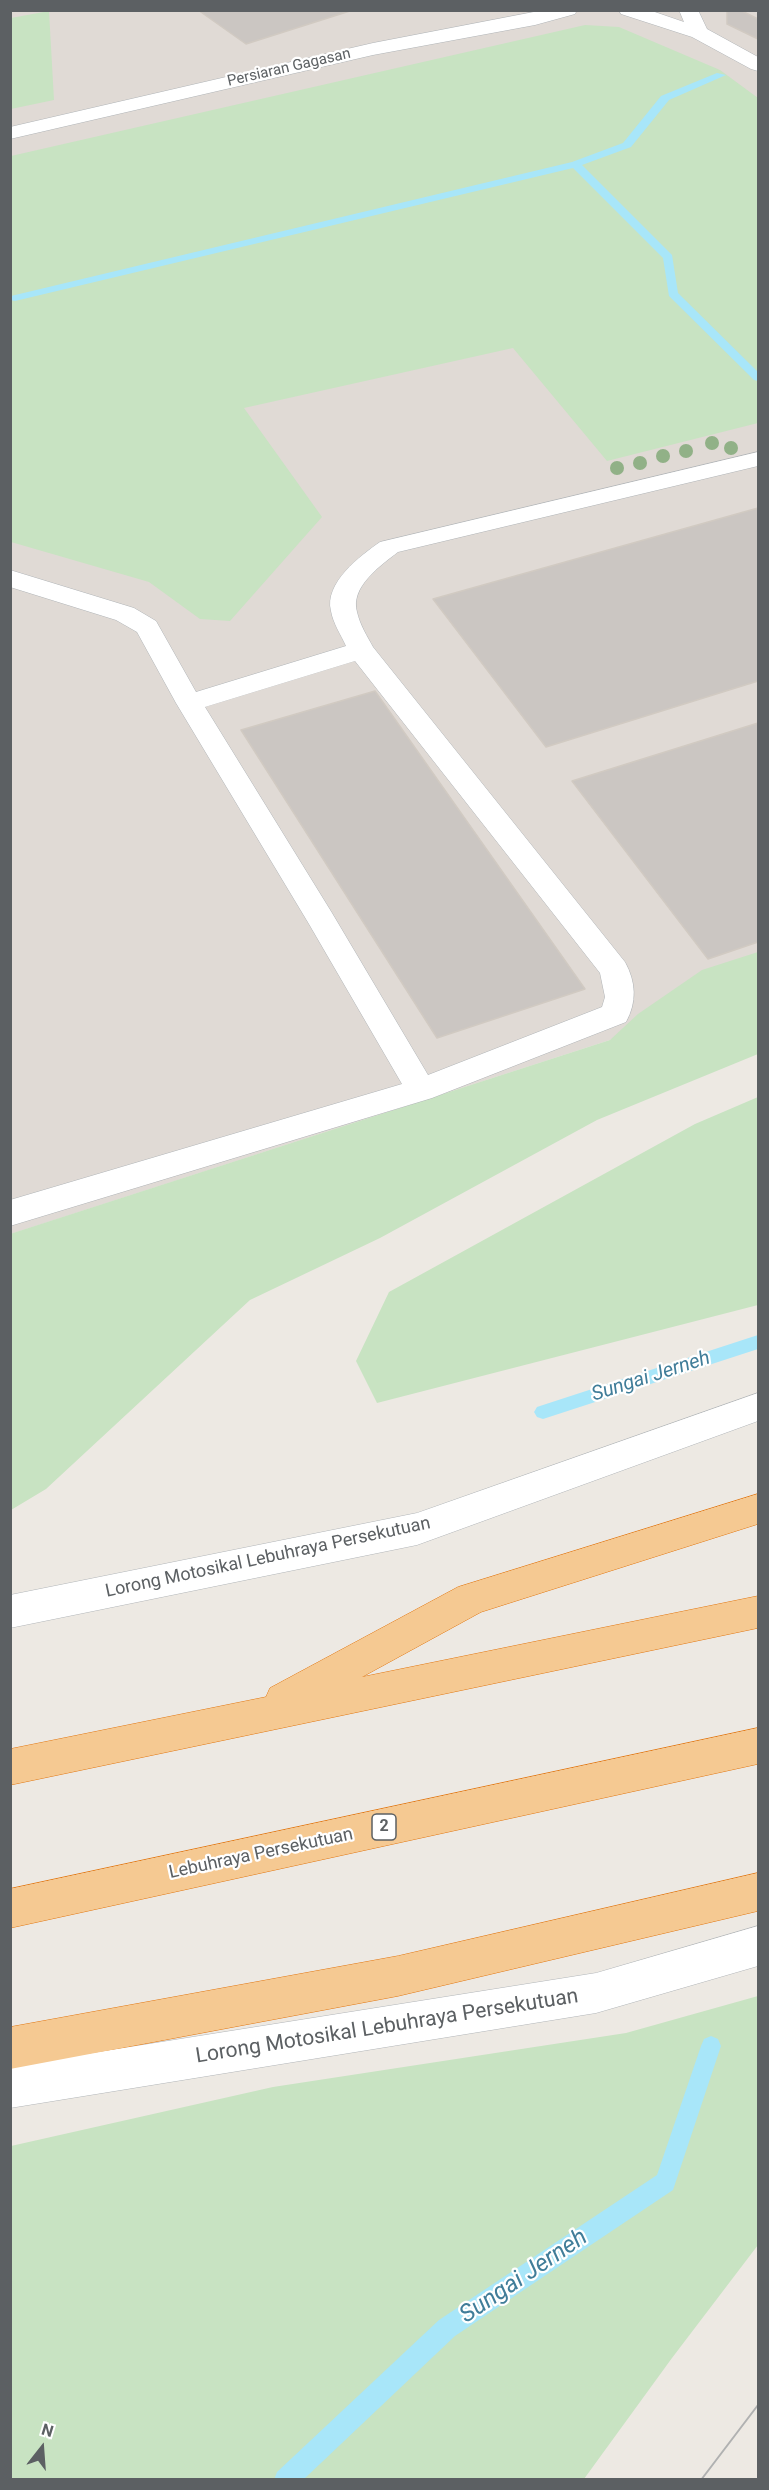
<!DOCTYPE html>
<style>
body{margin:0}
#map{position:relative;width:769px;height:2490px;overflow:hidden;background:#ede9e3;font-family:Roboto,sans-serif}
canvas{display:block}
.frame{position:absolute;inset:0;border:12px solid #5c6063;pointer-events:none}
.north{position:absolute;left:12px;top:2418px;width:60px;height:60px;-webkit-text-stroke:4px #fff;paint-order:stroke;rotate:17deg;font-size:16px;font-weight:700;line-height:24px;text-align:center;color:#5c6063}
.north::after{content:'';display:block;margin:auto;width:21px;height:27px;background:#5c6063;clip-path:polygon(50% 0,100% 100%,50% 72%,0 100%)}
</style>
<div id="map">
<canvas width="769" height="2490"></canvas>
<div class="frame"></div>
<div class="north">N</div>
</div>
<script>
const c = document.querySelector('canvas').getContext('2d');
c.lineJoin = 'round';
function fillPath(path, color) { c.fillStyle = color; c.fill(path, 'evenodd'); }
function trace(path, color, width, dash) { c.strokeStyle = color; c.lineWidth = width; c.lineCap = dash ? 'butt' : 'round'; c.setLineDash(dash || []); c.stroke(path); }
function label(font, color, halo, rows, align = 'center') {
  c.font = font + ' Roboto,sans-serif'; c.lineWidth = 4.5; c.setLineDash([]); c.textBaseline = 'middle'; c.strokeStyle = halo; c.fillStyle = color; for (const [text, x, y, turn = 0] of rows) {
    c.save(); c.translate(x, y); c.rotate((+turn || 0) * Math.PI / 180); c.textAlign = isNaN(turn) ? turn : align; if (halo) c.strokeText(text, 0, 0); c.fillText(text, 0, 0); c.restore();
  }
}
fillPath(new Path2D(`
 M10,11H758V998L610,1040L11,1234Z`), '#e0dad5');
fillPath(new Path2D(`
 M49,11L54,100L11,109V18Z
 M585,25L619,27L720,70L758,98V423L607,461L513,348L244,408L322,517L230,621L200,619L149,582L11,542V156Z
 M758,952V1054L597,1120L380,1238L250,1300L46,1489L11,1510L10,1234L610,1040L638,1014L702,970Z
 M758,1097V1305L377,1403L356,1361L389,1292L695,1124Z
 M758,1996V2245L672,2358L584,2479H11V2146L273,2087L626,2033Z`), '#c8e3c2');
fillPath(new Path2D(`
 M717,73L726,75L669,100L631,147L582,165L672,255L678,293L758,372V381L754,380L669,296L663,258L573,168L15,301L10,300L11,296L572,162L623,143L661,96Z
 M758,1335V1349L543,1419L537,1417L534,1412L537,1407L543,1405Z
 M711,2036L718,2039L721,2046L673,2190L455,2336L303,2480H274L277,2472L439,2320L657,2175L701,2046L704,2039Z`), '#a8e6f9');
const building = new Path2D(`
 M198,10H353L246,44Z
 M727,10L742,11L758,19V39L727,24Z
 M758,508V681L546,747L433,599Z
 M375,691L585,989L437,1038L241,730Z
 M758,723V942L708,959L572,781Z`);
fillPath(building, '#cbc6c2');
trace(building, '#d1cac2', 1.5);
const minor = new Path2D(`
 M544,10H577L575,14L535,25L373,55L10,139V127L373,43Z
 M619,10H649L684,22L679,10H698L707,29L758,57V71L751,69L692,37L621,14Z
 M758,452V466L398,552C380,566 350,587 357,612C360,625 367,636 373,647L625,962C636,982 637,1002 626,1022L432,1098L10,1226V1200L402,1084L309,924L176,703L137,632L116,620L10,587V570L134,608L156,621L196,692L346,646C341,635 333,623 331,611C324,583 360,556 380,542ZM355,661L600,973L605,997L602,1007L428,1075L332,913L205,707Z
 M758,1393V1421L417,1545L10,1628V1595L417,1513Z
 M758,1926V1966L596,2013L10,2108V2066L596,1973Z`);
const highway = new Path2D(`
 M758,1494V1524L481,1612L362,1677L758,1596V1628L10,1785V1749L266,1697L270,1688L458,1587Z
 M758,1728V1764L10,1928V1889Z
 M758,1873V1911L398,1996L10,2069V2027L398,1956Z`);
trace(minor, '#b1b5b8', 1);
trace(highway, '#e17610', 1);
fillPath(minor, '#fff');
fillPath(highway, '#f5c992');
trace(new Path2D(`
 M701,2480L758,2405`), '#b0b1b1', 2);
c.fillStyle = '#91b187';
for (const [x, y] of [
 [712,443],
 [731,448],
 [686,451],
 [663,456],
 [640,463],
 [617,468]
]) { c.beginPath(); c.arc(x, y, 7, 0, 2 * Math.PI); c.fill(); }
label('15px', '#5c6063', '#fff', [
 ["Persiaran Gagasan",289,68,-13]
]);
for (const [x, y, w] of [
 [384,1827,24]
]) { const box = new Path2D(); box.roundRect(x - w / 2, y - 13, w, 26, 4.5); c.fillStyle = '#fff'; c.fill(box); trace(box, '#5c6063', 1.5); }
label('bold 16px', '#5c6063', null, [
 ["2",384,1827]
]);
label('18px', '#5c6063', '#fff', [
 ["Lorong Motosikal Lebuhraya Persekutuan",268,1558,-12],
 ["Lebuhraya Persekutuan",261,1854,-12]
]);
label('italic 20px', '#407d99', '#fff', [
 ["Sungai Jerneh",651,1377,-18]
]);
label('21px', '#5c6063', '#fff', [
 ["Lorong Motosikal Lebuhraya Persekutuan",387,2027,-9]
]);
label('italic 24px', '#407d99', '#fff', [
 ["Sungai Jerneh",524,2277,-34]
]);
</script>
